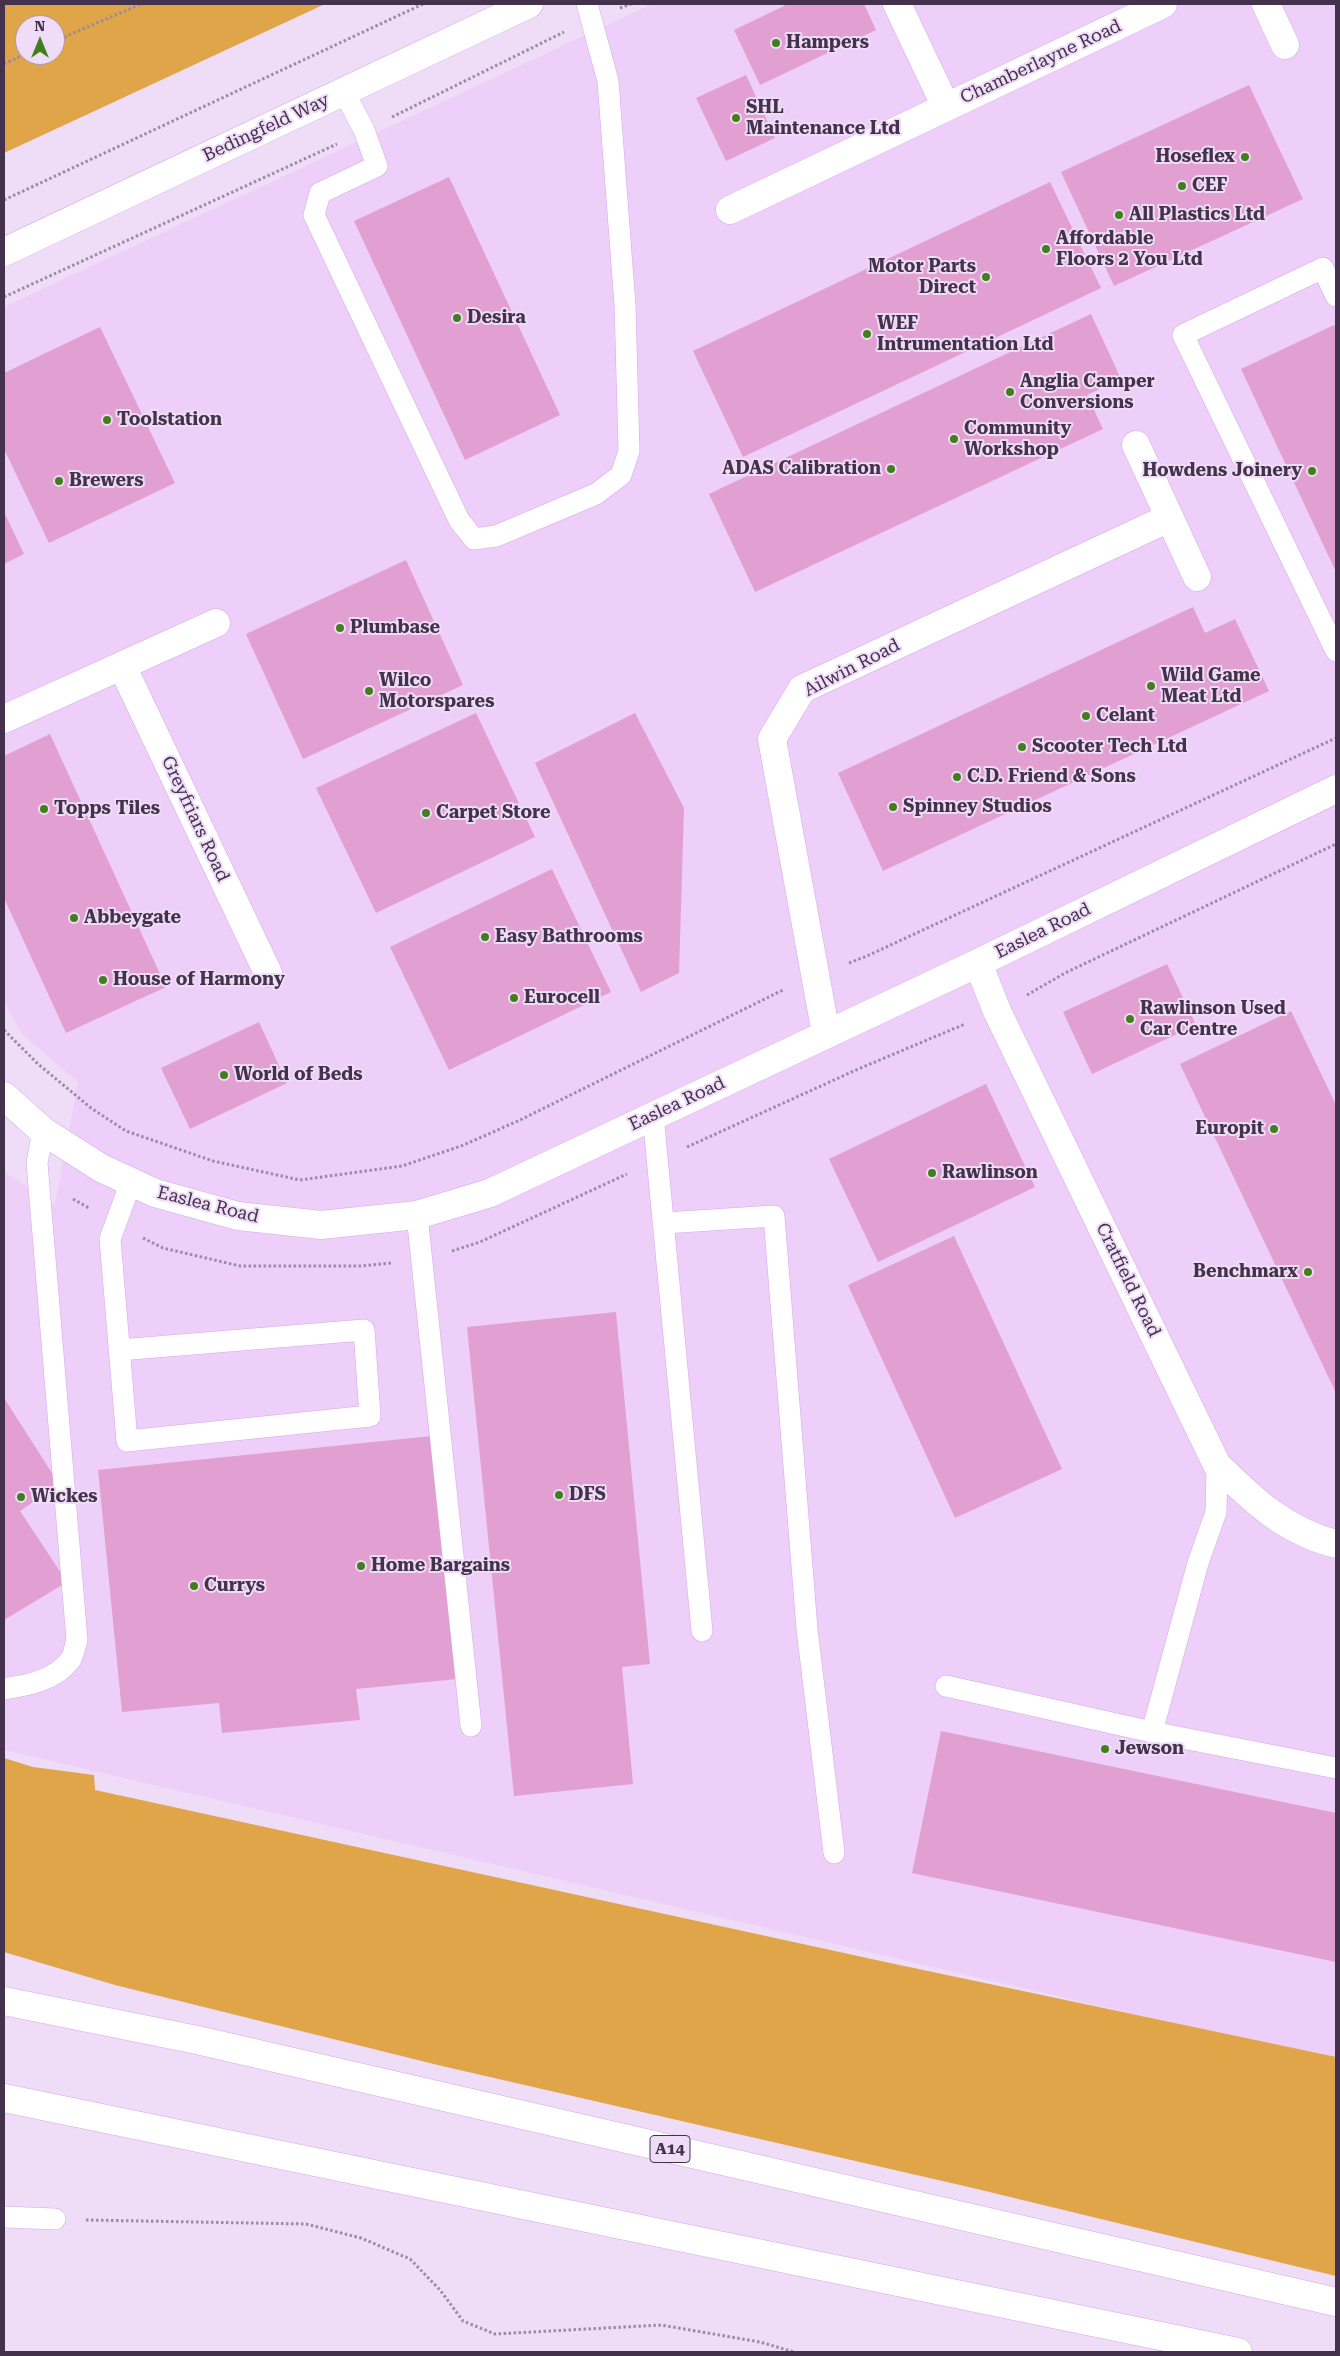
<!DOCTYPE html>
<style>
body{margin:0}
#map{position:relative;width:1340px;height:2356px;overflow:hidden;background:#efdcf7;font-family:"Roboto Serif",serif}
canvas{display:block}
.frame{position:absolute;inset:0;border:5px solid #44324c;pointer-events:none}
.north{position:absolute;left:15px;top:15px;width:50px;height:50px;box-sizing:border-box;background:#efdcf7;border:1px solid #ab98b3;border-radius:50%;rotate:0deg;font-size:14px;font-weight:700;line-height:20px;text-align:center;color:#44324c}
.north::after{content:'';display:block;margin:auto;width:18px;height:22px;background:#427f1c;clip-path:polygon(50% 0,100% 100%,50% 72%,0 100%)}
</style>
<div id="map">
<canvas width="1340" height="2356"></canvas>
<div class="frame"></div>
<div class="north">N</div>
</div>
<script>
const c = document.querySelector('canvas').getContext('2d');
c.lineJoin = 'round';
function fillPath(path, color) { c.fillStyle = color; c.fill(path, 'evenodd'); }
function trace(path, color, width, dash) { c.strokeStyle = color; c.lineWidth = width; c.lineCap = dash ? 'butt' : 'round'; c.setLineDash(dash || []); c.stroke(path); }
function label(font, color, halo, rows, align = 'center') {
  c.font = font + ' "Roboto Serif",serif'; c.lineWidth = 4; c.setLineDash([]); c.textBaseline = 'middle'; c.strokeStyle = halo; c.fillStyle = color; for (const [text, x, y, turn = 0] of rows) {
    c.save(); c.translate(x, y); c.rotate((+turn || 0) * Math.PI / 180); c.textAlign = isNaN(turn) ? turn : align; if (halo) c.strokeText(text, 0, 0); c.fillText(text, 0, 0); c.restore();
  }
}
fillPath(new Path2D(`
 M652,4H1336V2061L4,1750V1172L55,1205L78,1082L22,1034L4,1001V307Z`), '#edcffa');
fillPath(new Path2D(`
 M4,4H325L4,153ZM25,25H55V55H25Z
 M4,1758L33,1767L94,1775L95,1790L890,1963L1336,2057V2276L973,2188L442,2066L115,1985L4,1952Z`), '#dfa548');
fillPath(new Path2D(`
 M788,4H864L876,30L760,85L734,30Z
 M746,75L775,138L726,161L696,98Z
 M1249,85L1303,199L1114,286L1061,172Z
 M449,177L560,415L465,460L354,221Z
 M1050,182L1101,288L743,457L693,351Z
 M1091,314L1121,379L1087,395L1103,429L755,592L709,494Z
 M1334,325L1336,330V572L1241,369Z
 M100,327L175,483L49,543L4,449V373Z
 M4,512L24,554L4,564Z
 M406,560L463,685L303,759L246,634Z
 M1193,607L1205,633L1235,619L1269,691L883,871L838,773Z
 M476,713L535,837L376,913L316,788Z
 M635,713L684,808L679,973L641,992L535,763Z
 M50,734L166,987L66,1033L4,898V756Z
 M552,869L611,992L449,1070L390,947Z
 M1167,964L1196,1025L1092,1074L1063,1012Z
 M1291,1011L1336,1105V1393L1180,1064Z
 M259,1022L287,1083L190,1129L161,1068Z
 M986,1084L1035,1187L878,1262L829,1159Z
 M954,1236L1062,1469L955,1518L848,1285Z
 M616,1312L650,1664L622,1667L633,1784L514,1796L467,1327Z
 M4,1398L59,1484L20,1511L67,1582L4,1620Z
 M432,1436L457,1679L356,1689L360,1720L222,1733L219,1703L122,1712L98,1470Z
 M941,1731L1336,1813V1962L912,1873Z`), '#e29fd1');
const lane = new Path2D(`
 M344,92L364,130L377,166L320,193L314,215L459,520L474,539L496,536L596,494L621,475L629,451L625,305L608,81L587,4
 M1336,296L1323,268L1183,335L1336,651
 M653,1115L702,1631
 M417,1215L471,1726
 M664,1223L774,1216L807,1629L834,1853
 M119,1350L364,1330L370,1416L127,1441L110,1239L131,1182
 M946,1686L1152,1732L1198,1563L1216,1512L1217,1465
 M4,1689C28,1685 55,1681 71,1659C74,1654 75,1645 77,1640L37,1163L43,1131
 M1152,1732L1336,1768
 M4,2217L55,2219`);
const street = new Path2D(`
 M897,4L946,107
 M1266,4L1285,45
 M730,210L1163,4
 M1136,445L1197,577
 M122,666L268,973
 M4,719L216,623
 M978,963L997,1011L1217,1465C1254,1501 1285,1531 1336,1544
 M826,1034L772,739L802,689L1169,518
 M4,1096L43,1131L101,1168L155,1193L238,1216L321,1225L417,1215L490,1193L978,963L1336,789`);
const secondary = new Path2D(`
 M4,252L529,4`);
const highway = new Path2D(`
 M4,2001L197,2040L1336,2302
 M4,2098L1238,2352`);
trace(lane, '#d5a8e7', 22);
trace(street, '#d5a8e7', 29);
trace(secondary, '#d5a8e7', 29);
trace(highway, '#d5a8e7', 29);
trace(new Path2D(`
 M620,8L631,4
 M55,41L141,4
 M4,64L25,54
 M392,117L564,32
 M4,200L423,4
 M4,297L337,144
 M849,963L867,956L1336,738
 M1027,995L1065,973L1336,844
 M4,1030L38,1064L91,1108L126,1131L213,1161L300,1180L402,1166L461,1146L518,1121L783,990
 M687,1147L856,1070L965,1024
 M73,1199L89,1208
 M143,1238L163,1248L240,1266H361L392,1263
 M452,1251L480,1242L627,1174
 M86,2220L306,2224L361,2238L410,2259L440,2290L463,2321L495,2334L661,2325L760,2342L794,2352`), '#9d8aa5', 3, [2.5, 2.5]);
trace(lane, '#fff', 21);
trace(street, '#fff', 28);
trace(secondary, '#fff', 28);
trace(highway, '#fff', 28);
for (const [x, y, r, color] of [
 [776,43,5,"#427f1c"],
 [736,118,5,"#427f1c"],
 [1245,157,5,"#427f1c"],
 [1182,186,5,"#427f1c"],
 [1119,215,5,"#427f1c"],
 [1046,249,5,"#427f1c"],
 [986,277,5,"#427f1c"],
 [457,318,5,"#427f1c"],
 [867,334,5,"#427f1c"],
 [1010,392,5,"#427f1c"],
 [107,420,5,"#427f1c"],
 [954,439,5,"#427f1c"],
 [891,469,5,"#427f1c"],
 [1312,471,5,"#427f1c"],
 [59,481,5,"#427f1c"],
 [340,628,5,"#427f1c"],
 [1151,686,5,"#427f1c"],
 [369,691,5,"#427f1c"],
 [1086,716,5,"#427f1c"],
 [1022,747,5,"#427f1c"],
 [957,777,5,"#427f1c"],
 [893,807,5,"#427f1c"],
 [44,809,5,"#427f1c"],
 [426,813,5,"#427f1c"],
 [74,918,5,"#427f1c"],
 [485,937,5,"#427f1c"],
 [103,980,5,"#427f1c"],
 [514,998,5,"#427f1c"],
 [1130,1019,5,"#427f1c"],
 [224,1075,5,"#427f1c"],
 [1274,1129,5,"#427f1c"],
 [932,1173,5,"#427f1c"],
 [1308,1272,5,"#427f1c"],
 [559,1495,5,"#427f1c"],
 [21,1497,5,"#427f1c"],
 [361,1566,5,"#427f1c"],
 [194,1586,5,"#427f1c"],
 [1105,1749,5,"#427f1c"]
]) { const dot = new Path2D(); dot.arc(x, y, r, 0, 2 * Math.PI); c.fillStyle = color; c.fill(dot); trace(dot, '#efdcf7', 2); }
for (const [x, y, w] of [
 [670,2149,40]
]) { const box = new Path2D(); box.roundRect(x - w / 2, y - 13.5, w, 27, 4); c.fillStyle = '#efdcf7'; c.fill(box); trace(box, '#44324c', 1); }
label('bold 16px', '#44324c', null, [
 ["A14",670,2149]
]);
label('bold 18px', '#44324c', '#efdcf7', [
 ["Hampers",786,43],
 ["SHL",746,108],
 ["Maintenance Ltd",746,129],
 ["Hoseflex",1235,157,"right"],
 ["CEF",1192,186],
 ["All Plastics Ltd",1129,215],
 ["Affordable",1056,239],
 ["Floors 2 You Ltd",1056,260],
 ["Motor Parts",976,267,"right"],
 ["Direct",976,288,"right"],
 ["Desira",467,318],
 ["WEF",877,324],
 ["Intrumentation Ltd",877,345],
 ["Anglia Camper",1020,382],
 ["Conversions",1020,403],
 ["Toolstation",117,420],
 ["Community",964,429],
 ["Workshop",964,450],
 ["ADAS Calibration",881,469,"right"],
 ["Howdens Joinery",1302,471,"right"],
 ["Brewers",69,481],
 ["Plumbase",350,628],
 ["Wild Game",1161,676],
 ["Meat Ltd",1161,697],
 ["Wilco",379,681],
 ["Motorspares",379,702],
 ["Celant",1096,716],
 ["Scooter Tech Ltd",1032,747],
 ["C.D. Friend & Sons",967,777],
 ["Spinney Studios",903,807],
 ["Topps Tiles",54,809],
 ["Carpet Store",436,813],
 ["Abbeygate",84,918],
 ["Easy Bathrooms",495,937],
 ["House of Harmony",113,980],
 ["Eurocell",524,998],
 ["Rawlinson Used",1140,1009],
 ["Car Centre",1140,1030],
 ["World of Beds",234,1075],
 ["Europit",1264,1129,"right"],
 ["Rawlinson",942,1173],
 ["Benchmarx",1298,1272,"right"],
 ["DFS",569,1495],
 ["Wickes",31,1497],
 ["Home Bargains",371,1566],
 ["Currys",204,1586],
 ["Jewson",1115,1749]
], 'left');
label('18px', '#44324c', '#efdcf7', [
 ["Chamberlayne Road",1041,62,-25],
 ["Bedingfeld Way",266,128,-25],
 ["Ailwin Road",852,668,-27],
 ["Greyfriars Road",195,819,65],
 ["Easlea Road",1043,931,-26],
 ["Easlea Road",677,1104,-25],
 ["Easlea Road",208,1205,14],
 ["Cratfield Road",1128,1280,64]
]);
</script>
